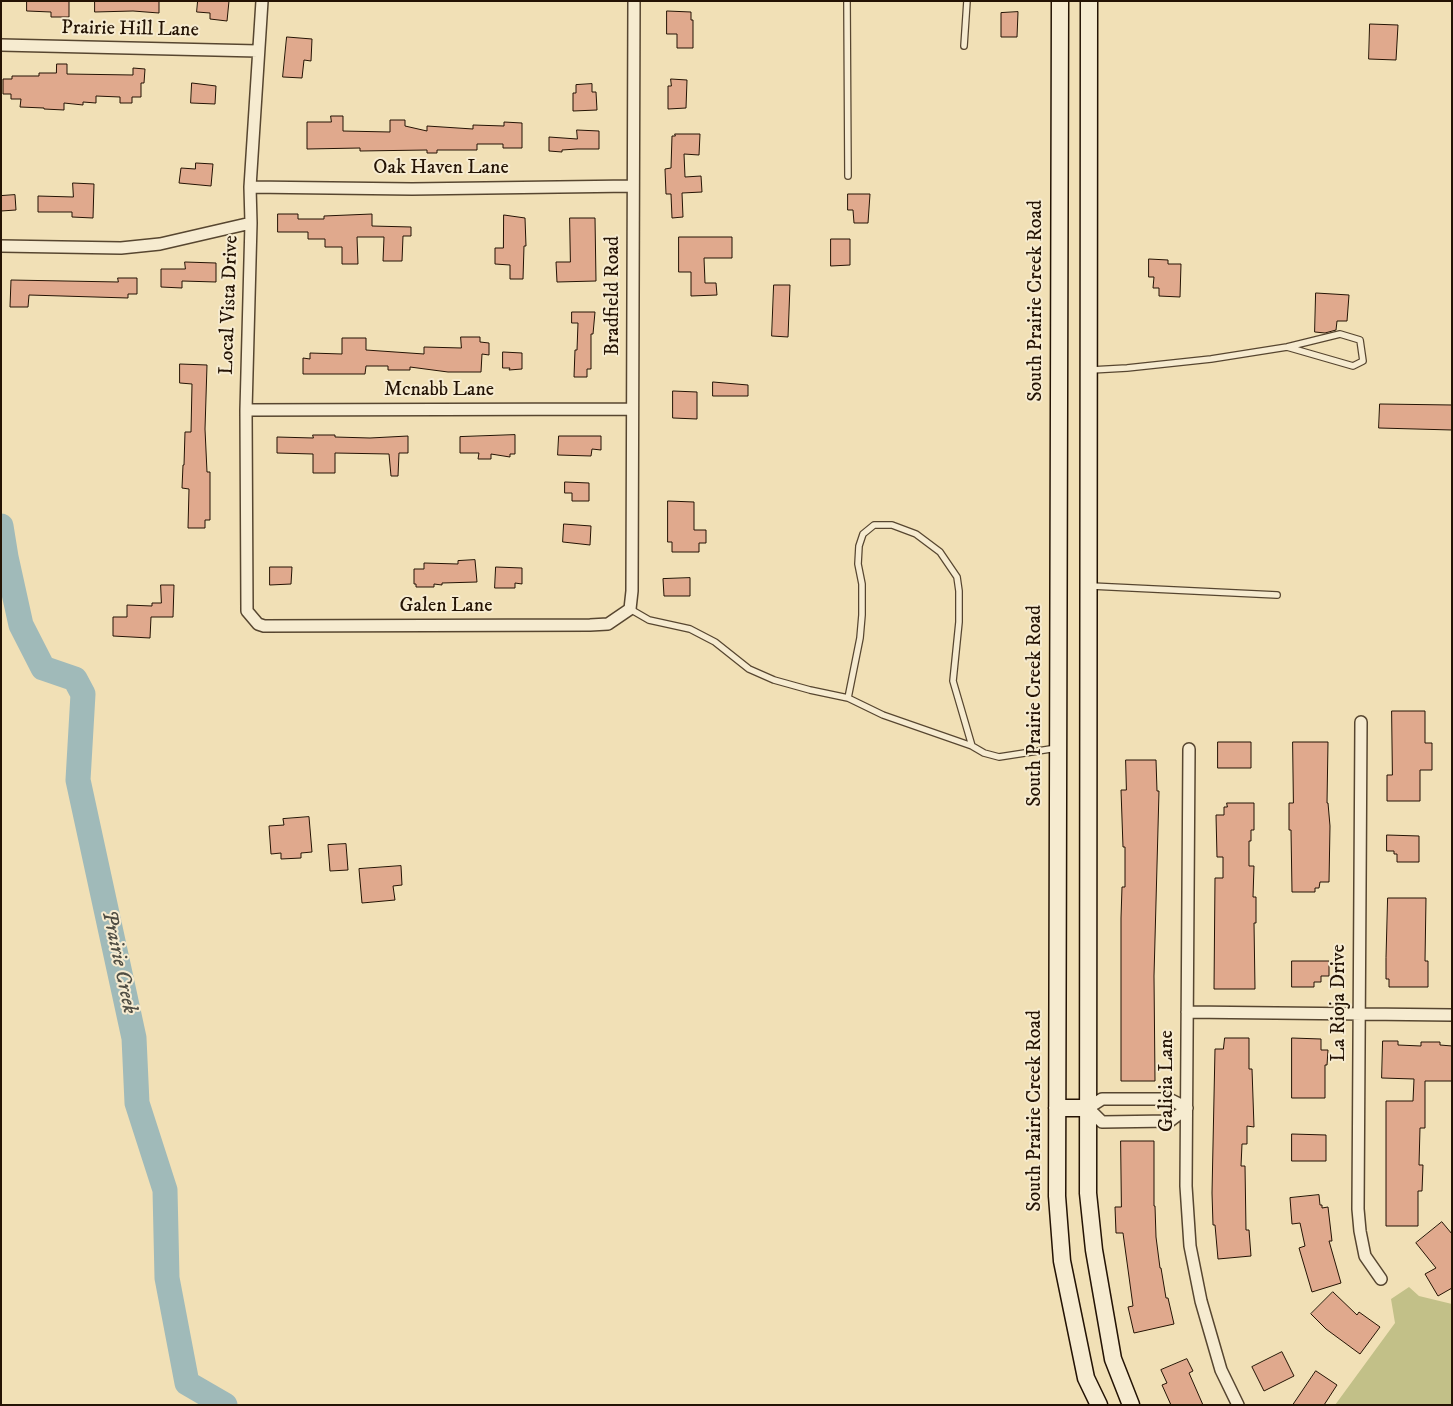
<!DOCTYPE html>
<style>
body{margin:0}
#map{position:relative;width:1453px;height:1406px;overflow:hidden;background:#f1e0b6;font-family:"IM FELL DW Pica",serif}
canvas{display:block}
.frame{position:absolute;inset:0;border:2px solid #241304;pointer-events:none}
</style>
<div id="map">
<canvas width="1453" height="1406"></canvas>
<div class="frame"></div>
</div>
<script>
const c = document.querySelector('canvas').getContext('2d');
c.lineJoin = 'round';
function fillPath(path, color) { c.fillStyle = color; c.fill(path, 'evenodd'); }
function trace(path, color, width, dash) { c.strokeStyle = color; c.lineWidth = width; c.lineCap = dash ? 'butt' : 'round'; c.setLineDash(dash || []); c.stroke(path); }
function label(font, color, halo, rows, align = 'center') {
  c.font = font + ' "IM FELL DW Pica",serif'; c.lineWidth = 4; c.setLineDash([]); c.textBaseline = 'middle'; c.strokeStyle = halo; c.fillStyle = color; for (const [text, x, y, turn = 0] of rows) {
    c.save(); c.translate(x, y); c.rotate((+turn || 0) * Math.PI / 180); c.textAlign = isNaN(turn) ? turn : align; if (halo) c.strokeText(text, 0, 0); c.fillText(text, 0, 0); c.restore();
  }
}
fillPath(new Path2D(`
 M1409,1287L1419,1296L1452,1304V1405H1335L1395,1323L1391,1299Z`), '#c2c088');
trace(new Path2D(`
 M1,526L6,557L21,625L43,668L75,679L83,694L78,780L134,1038L137,1103L165,1190L167,1278L187,1383L225,1405`), '#a0bab9', 25);
const building = new Path2D(`
 M27,1H69V17H51V12L27,11Z
 M95,1H159V13L133,11L95,12Z
 M198,1H229L227,21L210,19V13L197,12Z
 M667,11L691,12V20H693V48H677V34H667Z
 M1018,12L1017,37H1001V13Z
 M1370,24L1398,25L1396,60L1369,59Z
 M287,37L312,39L311,61L304,60L302,78L283,77Z
 M57,64H67V74L133,75V68L145,69L144,83H141V97H132V103H120V97L96,96V103L83,102V105L64,103V110L44,109V108L20,107L21,99H11V94H3V79H12V76H39V73H56Z
 M671,79L687,80L686,108L668,109V86H671Z
 M192,83L216,86L215,104L191,103Z
 M592,84V92H596L597,110L573,111V93H576V85Z
 M331,116H343V131L390,132V120H405V126L427,131V126L473,129V125L504,126V122L522,123V148H503V144H477V150H437V153H427V150L360,151V148L307,149V122H331Z
 M577,130L599,131V149H577L562,150V152L549,151V137L577,139Z
 M675,134H700L699,155L684,154L685,177L701,176L702,192L682,193L683,217L672,218L671,194H666L665,169L671,168L672,136H675Z
 M196,163L213,164L211,186L179,183L181,168L195,169Z
 M73,183L94,184L93,218L72,217V212H38V196L73,197Z
 M848,194H870L868,223H854L853,210H848Z
 M15,195L16,210L1,211V196Z
 M278,214H298V219H324V216L372,214V226L411,227V236H403L402,261H383L384,237H357L358,264H342V247H325V239H308V232H278Z
 M504,215L525,218L526,246H524L523,279H510V265L495,264V248H503Z
 M570,218H595L596,281L557,282L556,262H570Z
 M679,237H732V258H704L705,283H716L717,295L691,296V272H679Z
 M831,239H850V265L831,266Z
 M1149,259L1168,260V264H1181L1180,297L1159,296V288H1153L1154,277H1149Z
 M185,262L216,263V282L182,281V288L161,287V269H185Z
 M118,278H137V294H128V298L29,295L28,307H10L11,280L118,282Z
 M774,285H790L788,337L772,336Z
 M1316,293L1349,295L1347,321H1337L1336,330L1325,333L1315,332Z
 M572,312H595L593,334H591V369H587V377H574L575,350H577L578,323H572Z
 M461,337H480V342L489,343V355L482,354L481,372H448L410,367V370H388V366H366L365,374H303V358L310,359V353L342,354V338H366V350L424,354V347L461,348Z
 M503,352L522,353V369L509,370L510,368H503Z
 M180,364L207,365L205,429L207,472H210V520H205V528H188L189,489L182,488L183,465H184L185,432H191L192,384L180,383Z
 M713,382L748,385V396H713Z
 M673,391L697,392V419L673,418Z
 M1380,404L1452,405V430L1379,428Z
 M313,435H335V437L370,438L408,436V453H399L398,476H391L389,454L335,453V473H313V454L277,453V437L313,438Z
 M515,435V454H510V457L491,454V459H478L479,453H460V437Z
 M559,436H601V450L592,449L591,456L558,455Z
 M565,482L589,483V501H572V493H565Z
 M668,501L694,502V530H706V543H699V552H672V542H668Z
 M564,524L591,526L590,545L563,542Z
 M475,560L477,582L442,583V585L434,584V587H416V584H414V569H424V563L458,564V561Z
 M270,567H292L291,584L270,585Z
 M496,567L522,568V584L515,583V588H495Z
 M690,578V596H664L663,579Z
 M161,585H174L173,617H151L150,638L113,636V617H127V605L152,606V603H161Z
 M1392,711H1425V743H1432V770H1420V801H1387V775H1392Z
 M1218,742H1251V768H1218Z
 M1293,742H1328L1327,803H1328L1330,826L1329,882H1320L1319,888H1315V892H1292L1291,830H1289V803H1293Z
 M1126,760H1156L1157,791H1159L1154,976L1155,1081H1121V918L1122,887H1125V847H1123L1121,790H1126Z
 M1227,803H1254V830H1251V841H1249V866H1254L1253,897H1256V923H1254L1255,989H1214L1215,878H1223V857H1217L1216,815H1224V807H1227Z
 M309,817L312,852L301,853V858L281,859V853L271,854L269,826L284,825L283,819Z
 M1387,835L1419,836V862H1397V854H1394V851H1387Z
 M346,844L348,870L330,871L328,845Z
 M401,866L402,885L393,886L395,900L362,903L359,869Z
 M1388,898H1426L1425,961H1428V987H1389V979H1386V958Z
 M1292,961H1329V976H1321V982H1314V987H1292Z
 M1225,1038H1249V1069H1252L1254,1127L1247,1126V1144H1242L1241,1166H1245L1246,1230H1249L1251,1256L1218,1259L1215,1225H1213L1212,1193L1215,1049H1223Z
 M1292,1038L1321,1039V1050H1328L1327,1065H1325V1098H1292Z
 M1383,1041H1398V1045L1421,1046V1042H1440V1045L1452,1046V1081H1425V1128H1420L1419,1165H1423L1422,1191H1418V1226H1386V1101H1413L1414,1079L1382,1078Z
 M1292,1134L1326,1135V1161H1292Z
 M1121,1141H1154V1206H1155L1156,1237L1160,1268H1161L1166,1298H1168L1174,1324L1134,1333L1128,1307L1133,1306L1123,1233H1116L1115,1207H1121Z
 M1319,1195L1320,1205H1322V1208L1328,1207L1332,1241H1329L1341,1283L1312,1292L1299,1248L1305,1246L1300,1223L1292,1224L1290,1198Z
 M1442,1222L1452,1234V1288L1438,1296L1425,1274L1436,1268L1416,1243Z
 M1333,1292L1357,1315L1359,1312L1380,1327L1360,1354L1326,1329L1311,1314Z
 M1282,1352L1294,1376L1264,1391L1252,1367Z
 M1187,1359L1193,1371L1189,1373L1203,1405H1171L1162,1385L1167,1383L1161,1370Z
 M1316,1371L1337,1385L1324,1405H1293Z`);
fillPath(building, '#e0a98d');
trace(building, '#241304', 1);
const service = new Path2D(`
 M847,1L848,176
 M964,46L967,1
 M1091,370L1127,368L1211,359L1287,347L1340,334L1360,340L1363,361L1353,366L1287,347
 M1091,586L1277,595
 M630,609L649,620L690,629L715,642L749,669L774,680L810,690L848,698L883,715L972,746L984,753L999,757L1057,748
 M848,698L860,638L862,615V584L858,564L859,546L863,534L874,525H892L916,534L940,552L957,577L959,591V622L953,681L972,746`);
const minor = new Path2D(`
 M262,1L250,187L251,223L246,410L247,611L258,624L264,626L590,625L608,624L630,609L632,591L634,1
 M1,45L258,51
 M250,187L412,189L632,186
 M1,246L121,248L160,244L251,223
 M246,410L632,409
 M1361,722L1358,1209L1360,1231L1365,1256L1381,1279
 M1189,749L1186,1186L1190,1246L1201,1301L1221,1370L1238,1405
 M1187,1012L1452,1015
 M1102,1099H1169L1187,1108L1170,1121L1102,1122L1088,1108Z`);
const secondary = new Path2D(`
 M1060,1L1057,1196L1062,1261L1086,1378L1099,1405
 M1089,1L1088,1193L1094,1250L1113,1359L1131,1405
 M1057,1108H1088`);
trace(service, '#574630', 8);
trace(minor, '#574630', 14);
trace(secondary, '#241304', 19);
trace(service, '#f6ebd0', 5.5);
trace(minor, '#f6ebd0', 11);
trace(secondary, '#f6ebd0', 16);
label('20px', '#241304', '#f6ebd0', [
 ["Prairie Hill Lane",130,30,1],
 ["Oak Haven Lane",441,169],
 ["Bradfield Road",614,296,-90],
 ["South Prairie Creek Road",1037,301,-90],
 ["Local Vista Drive",230,305,-88],
 ["Mcnabb Lane",439,391],
 ["Galen Lane",446,607],
 ["South Prairie Creek Road",1036,706,-90],
 ["La Rioja Drive",1340,1003,-90],
 ["Galicia Lane",1168,1081,-90],
 ["South Prairie Creek Road",1036,1111,-90]
]);
label('italic 21px', '#4f4d43', '#f6ebd0', [
 ["Prairie Creek",118,962,78]
]);
</script>
